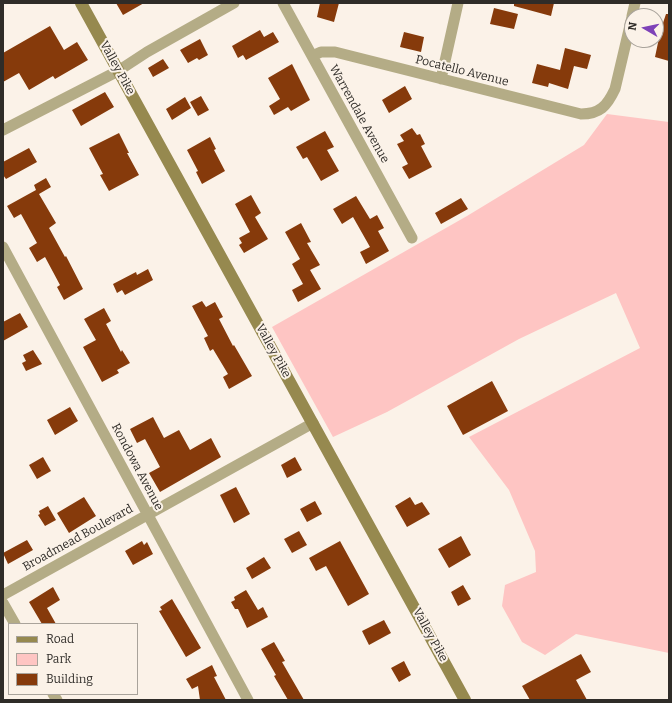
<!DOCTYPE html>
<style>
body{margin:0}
#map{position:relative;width:672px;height:703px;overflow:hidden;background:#fbf2e8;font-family:Bitter,serif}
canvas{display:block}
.frame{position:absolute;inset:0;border:4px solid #2f2c28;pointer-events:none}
.legend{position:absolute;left:8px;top:623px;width:130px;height:72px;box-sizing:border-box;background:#fbf2e8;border:1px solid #a9a39b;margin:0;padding:5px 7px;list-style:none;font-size:12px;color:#2f2c28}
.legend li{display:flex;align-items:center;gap:8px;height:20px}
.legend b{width:20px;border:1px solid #a9a39b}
.north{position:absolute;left:624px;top:8px;width:40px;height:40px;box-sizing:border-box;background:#fbf2e8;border:1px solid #a9a39b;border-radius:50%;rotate:279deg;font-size:11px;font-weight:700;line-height:16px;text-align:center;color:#2f2c28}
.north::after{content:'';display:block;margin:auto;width:14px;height:18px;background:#7e42b8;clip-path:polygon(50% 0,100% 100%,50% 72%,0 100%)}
</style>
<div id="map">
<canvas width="672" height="703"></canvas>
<div class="frame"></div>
<ul class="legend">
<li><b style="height:5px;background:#96894f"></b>Road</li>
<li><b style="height:11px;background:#fec5c3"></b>Park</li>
<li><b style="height:11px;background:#863a0b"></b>Building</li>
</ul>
<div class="north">N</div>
</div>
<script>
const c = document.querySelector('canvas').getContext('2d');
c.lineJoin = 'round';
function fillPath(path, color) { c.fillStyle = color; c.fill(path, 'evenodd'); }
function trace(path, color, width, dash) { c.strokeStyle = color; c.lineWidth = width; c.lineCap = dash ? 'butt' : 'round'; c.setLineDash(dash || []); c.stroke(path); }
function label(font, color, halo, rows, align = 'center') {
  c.font = font + ' Bitter,serif'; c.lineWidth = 4; c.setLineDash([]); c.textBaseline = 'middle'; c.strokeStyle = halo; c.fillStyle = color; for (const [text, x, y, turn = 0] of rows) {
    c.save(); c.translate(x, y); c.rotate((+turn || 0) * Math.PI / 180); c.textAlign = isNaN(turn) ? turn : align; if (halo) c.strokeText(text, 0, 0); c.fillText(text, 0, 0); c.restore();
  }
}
fillPath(new Path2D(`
 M607,114L669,122V653L576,634L545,655L522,642L502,606L505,585L536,572L535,551L509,490L469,437L640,348L616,293L519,339L387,412L333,437L272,327L467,216L584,145Z`), '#fec5c3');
fillPath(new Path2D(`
 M116,3H144L123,15Z
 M320,3H339L334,22L317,17Z
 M514,3H554L551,16L514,6Z
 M494,8L518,14L514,29L490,24Z
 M666,14H669V61L655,57L659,38H656V21L663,23Z
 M50,26L64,50L77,42L88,60L55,79L53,76L29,90L19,73L3,82V53Z
 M260,30L264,37L273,32L279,42L246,60L243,55L238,58L232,46Z
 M404,32L424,37L421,52L400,47Z
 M200,39L208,55L199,60L197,58L188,63L180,50Z
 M565,48L591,55L587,69L574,66L568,89L549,83L548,87L532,83L537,64L560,70Z
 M163,59L169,68L153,77L148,68Z
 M292,64L310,100L291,111L288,107L274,115L269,106L280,99L268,78Z
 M405,86L412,99L389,113L382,100Z
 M105,92L114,107L81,126L72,110Z
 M201,96L209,110L198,116L190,102Z
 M185,97L191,108L172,120L166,109Z
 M412,128L417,135L420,134L425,144L421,146L432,167L409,179L402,167L408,164L397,144L404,141L400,135Z
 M325,131L334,147L327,150L339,171L321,181L307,157L303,159L296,147Z
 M119,133L129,153H127L139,175L109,191L100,175L103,174L89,148Z
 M210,137L216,149L214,150L225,171L202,184L196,172L198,171L187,150Z
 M29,148L37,162L6,179L3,175V162Z
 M46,178L51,187L39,194L56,223L49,228L65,257L66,256L83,289L64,300L57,287L60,285L45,257L37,262L29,248L37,243L21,214L14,218L7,206L36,190L34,185Z
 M251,195L261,213L255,217L268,239L244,253L239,245L242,243L239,238L250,232L235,204Z
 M356,196L370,219L377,215L384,228L378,231L389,251L366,264L360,252L370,247L353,217L342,224L333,209Z
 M461,198L468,209L441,224L435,213Z
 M301,223L311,242L307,243L320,265L310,270L321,289L298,302L292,290L303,284L292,264L300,259L285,232Z
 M148,269L153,280L125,295L122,290L117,293L113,284L136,272L137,275Z
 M202,301L206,307L215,302L223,317L219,319L233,346L234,345L252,376L229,389L223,377L228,374L213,349L210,351L204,338L208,336L192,306Z
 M104,308L111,321L106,324L121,352L122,350L130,363L117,370L119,373L102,382L83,347L96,340L84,319Z
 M20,313L28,327L3,341V322Z
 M33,350L42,364L26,371L22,363L26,361L23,355Z
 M492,381L508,411L463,435L447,406Z
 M70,407L78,421L55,435L47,420Z
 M153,417L164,438L179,430L190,450L211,438L221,457L160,492L149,473L160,467L145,439L137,443L130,429Z
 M43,457L51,471L37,479L29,465Z
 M295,457L302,470L287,478L281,465Z
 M236,487L250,514L234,523L220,495Z
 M84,497L96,516L69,533L57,513Z
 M410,497L415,505L422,502L430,514L407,527L395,506Z
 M315,501L322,514L307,522L300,509Z
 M48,506L56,520L45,526L38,515L40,514L39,511Z
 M299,531L307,545L292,553L284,539Z
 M461,536L471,555L449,568L438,549Z
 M27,540L33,550L8,564L3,553Z
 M142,541L144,545L147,542L153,554L133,565L125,551Z
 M340,541L369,594L348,606L326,566L316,571L309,558Z
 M264,557L271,568L252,579L246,568Z
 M463,585L471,599L458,606L451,592Z
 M53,587L60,600L47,608L56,624H42L29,602Z
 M246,590L258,610L263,607L268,617L247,628L238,609H235L231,602L235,600L234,597Z
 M172,599L201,648L186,657L159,611L162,610L160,607Z
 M384,620L391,633L369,645L362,631Z
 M274,642L285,661L282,662L304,700H288L274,676L276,675L261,649Z
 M581,654L591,672L576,680L587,700H530L522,686Z
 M404,661L411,675L399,682L391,668Z
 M212,665L217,676L214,677L226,700H200L198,686L192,689L186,679Z`), '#863a0b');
trace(new Path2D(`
 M283,3L412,238
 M632,16L635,3
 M312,56L321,52H335L581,114C600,114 607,106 615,89L632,17
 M441,79L458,3
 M3,130L118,71L147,52L234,3
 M3,247L248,700
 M3,595L313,423
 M3,603L15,624
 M53,694L57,700`), '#b4ac86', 11);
trace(new Path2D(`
 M81,3L465,700`), '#96894f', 12);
label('12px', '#2f2c28', '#fbf2e8', [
 ["Valley Pike",117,68,61],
 ["Pocatello Avenue",462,71,14],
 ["Warrendale Avenue",359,114,61],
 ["Valley Pike",273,351,61],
 ["Rondowa Avenue",137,467,62],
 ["Broadmead Boulevard",78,538,-29],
 ["Valley Pike",430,635,61]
]);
</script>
